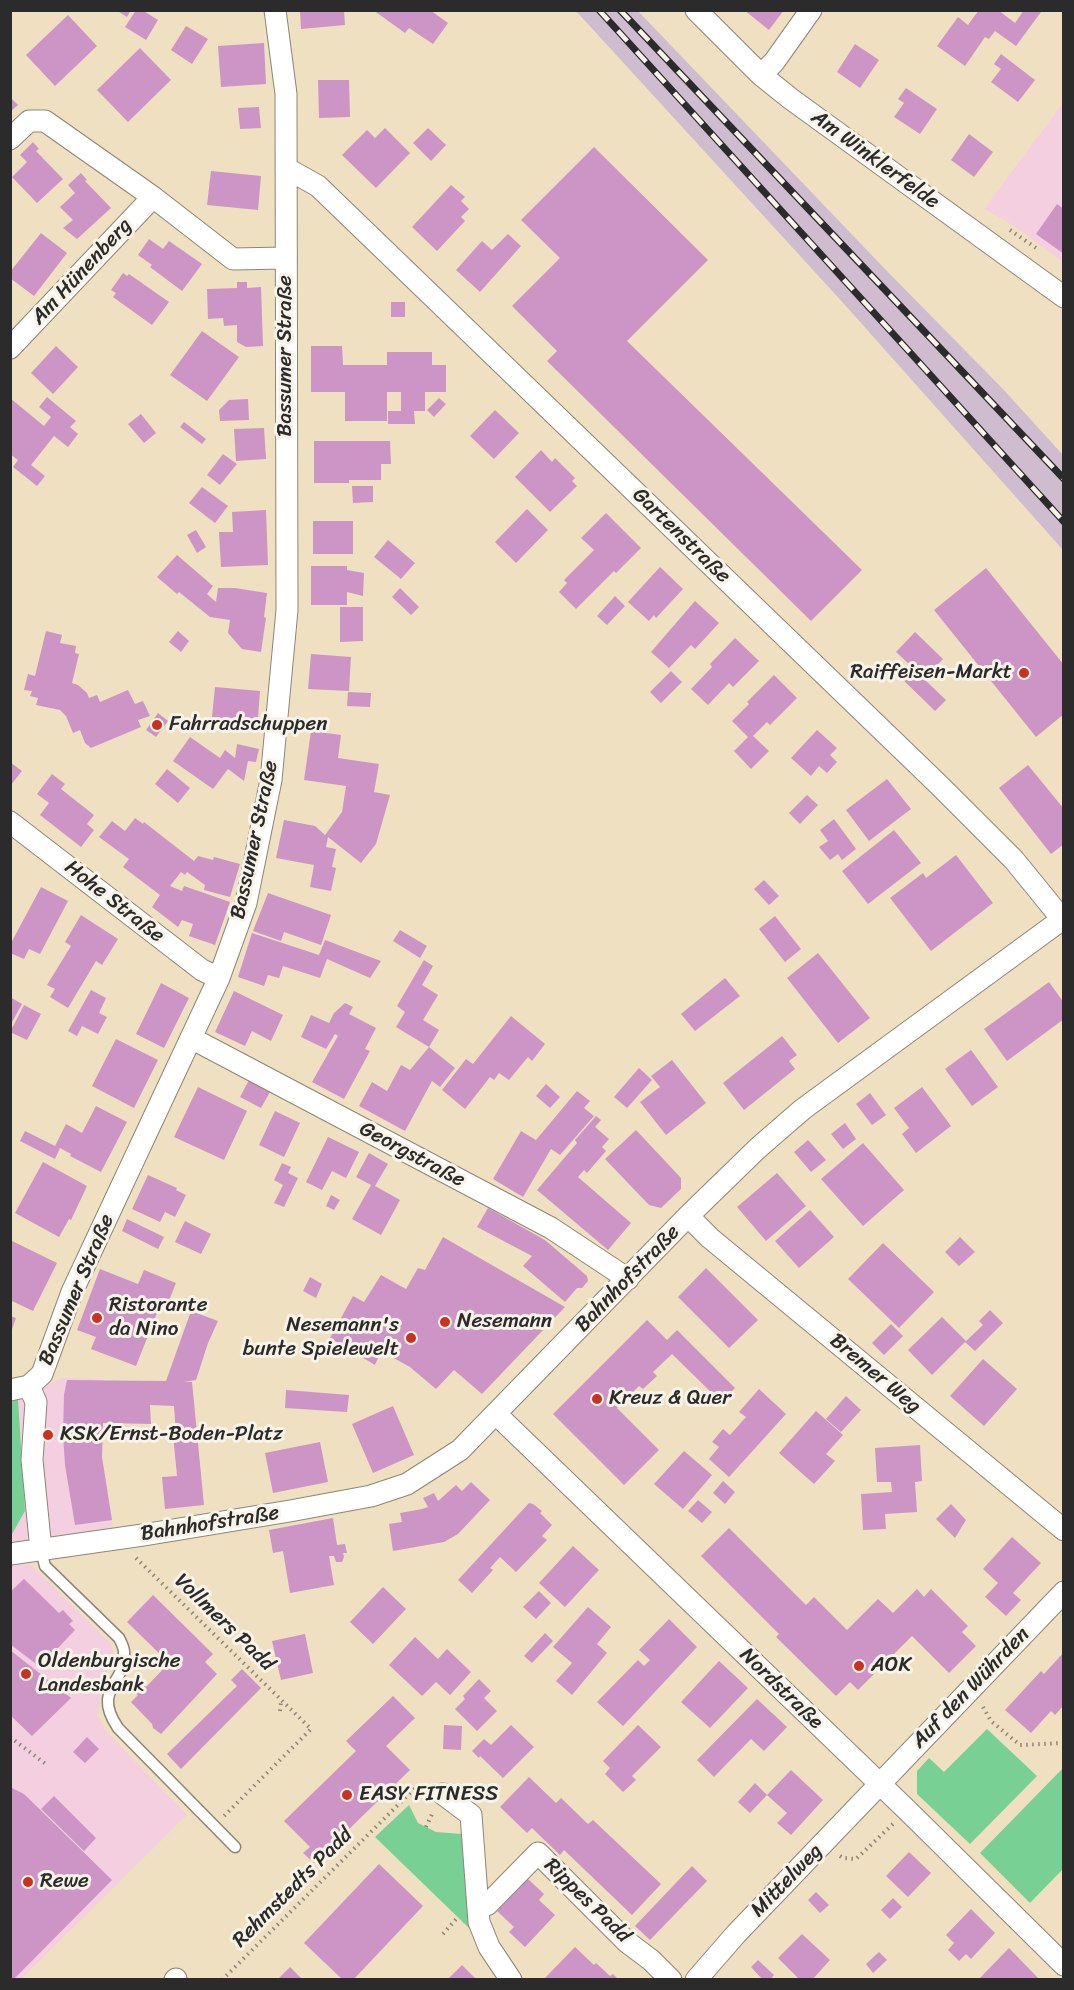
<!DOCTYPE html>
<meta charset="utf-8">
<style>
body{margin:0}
#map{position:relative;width:1074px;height:1990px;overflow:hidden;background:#efe0c1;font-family:Sriracha,sans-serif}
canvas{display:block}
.frame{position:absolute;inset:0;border:12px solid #2b2b2b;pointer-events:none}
</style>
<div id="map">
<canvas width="1074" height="1990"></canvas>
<div class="frame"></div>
</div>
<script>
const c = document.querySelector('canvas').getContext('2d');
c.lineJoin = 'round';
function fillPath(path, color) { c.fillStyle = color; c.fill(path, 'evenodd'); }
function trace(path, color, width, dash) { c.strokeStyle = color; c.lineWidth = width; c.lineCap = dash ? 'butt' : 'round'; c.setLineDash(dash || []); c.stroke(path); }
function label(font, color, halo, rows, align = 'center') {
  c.font = font + ' Sriracha,sans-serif'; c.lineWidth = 6; c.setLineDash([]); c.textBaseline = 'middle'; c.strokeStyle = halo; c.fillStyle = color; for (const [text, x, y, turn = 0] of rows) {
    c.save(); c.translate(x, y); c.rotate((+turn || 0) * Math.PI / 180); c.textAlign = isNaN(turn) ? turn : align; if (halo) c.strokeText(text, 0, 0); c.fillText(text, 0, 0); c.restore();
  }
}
fillPath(new Path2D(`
 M1063,103V262L1011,224L984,209Z
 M63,1378L104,1379L102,1457L113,1527L16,1550L111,1644L114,1656L101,1686L98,1716L107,1732L187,1815L21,1979L11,1980L10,1536L25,1511L18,1399Z`), '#f3cfe0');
fillPath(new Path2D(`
 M576,11H638L885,269L1002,388L1063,455V550L845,305Z`), '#cfbdcf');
fillPath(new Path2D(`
 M11,1398L18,1399L25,1511L11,1536Z
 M987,1729L1037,1776L970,1844L917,1794V1771L929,1758L944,1772Z
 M1063,1768V1869L1030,1903L980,1853Z
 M409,1805L418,1823L436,1832L462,1834L471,1930L375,1837Z`), '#79d094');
fillPath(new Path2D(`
 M116,10H131L127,17Z
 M136,10H142L158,20L146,40L125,27Z
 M300,10H344L345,25L301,29Z
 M373,10H430L448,23L433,44L409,28L405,33Z
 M744,10H784L769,30Z
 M979,10H998L1015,23L1024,10L1041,12L1016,46L995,31L989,39L985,37L965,66L937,46L958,17L968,25Z
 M68,15L97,46L55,86L26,55Z
 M186,26L208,39L192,64L171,50Z
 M264,43L266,84L221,87L218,46Z
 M855,44L879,60L860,88L837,72Z
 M140,48L171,80L128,122L97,90Z
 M1001,54L1035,80L1018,102L991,82L1001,69L994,64Z
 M318,80H349L350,117L319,118Z
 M906,88L937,109L920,134L894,117L904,103L898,99Z
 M10,97L18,105L10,112Z
 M259,107L261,128L240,129L238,108Z
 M385,128L410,153L376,188L342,155L367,130L375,138Z
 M428,128L446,145L431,161L413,143Z
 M969,134L993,152L974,177L951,160Z
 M33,142L39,149L36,151L63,179L37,203L12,177L27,162L20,155Z
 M594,147L708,260L627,341L862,570L811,621L547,361L557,351L512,306L560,258L521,220Z
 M211,171L261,176L258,210L207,205Z
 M81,173L87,180L85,181L111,208L77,239L63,228L73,220L60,207L75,193L68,185Z
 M451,185L465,197L461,201L469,209L461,217L465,221L437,251L412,227Z
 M1057,204L1064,209V254L1036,234Z
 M41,233L67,253L34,296L10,278V272Z
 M508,234L521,246L480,292L456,270L482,241L492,250Z
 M149,239L163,249L169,241L202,264L182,291L150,267L152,265L138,255Z
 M123,273L127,276L129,274L169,302L152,325L113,297L116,293L111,290Z
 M237,282H247V288L261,287L263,346L246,347L237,342V325L224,326L223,318L208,319L207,289L237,288Z
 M391,302H405V317H391Z
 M202,331L239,357L207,401L170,375Z
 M56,346L78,367L53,394L31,373Z
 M311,346H342L343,365H387V352H432V365H446V392H425V411H414L415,424H388V411H401V392H387V421H345V392H311Z
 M47,397L76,421L70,427L78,434L68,447L54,436L31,465L45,476L37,486L13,467L18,460L10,454V398L44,426L51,417L39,407Z
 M439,398L446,404L434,417L427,410Z
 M248,399L249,420L220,421L219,410L229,400Z
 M495,410L519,433L494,459L470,436Z
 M141,414L156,433L144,443L128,424Z
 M184,422L206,439L202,444L180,427Z
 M264,428L266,459L236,461L234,429Z
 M314,441H390L391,464H381V480H349V483H314Z
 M541,450L552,462L555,458L575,478L572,481L577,486L550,512L515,477Z
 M223,454L237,464L220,485L207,475Z
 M352,486H373V502L353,503Z
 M202,487L228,506L215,523L189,503Z
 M527,509L548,530L516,563L495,542Z
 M266,510L268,565L221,567L219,532H233L232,512Z
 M606,513L641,548L616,573L614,571L576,609L559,592L567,583L564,580L594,550L581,538Z
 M313,521H353V554H313Z
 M196,530L206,547L197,553L187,535Z
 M388,540L415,563L401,579L374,557Z
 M177,555L213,586L207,594L216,602L218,588H235L267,593L264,617L266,618L261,652L242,649L228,633L230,620L210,617L179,592L177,594L157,577Z
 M311,566H347V570L364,573L363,596L347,592V605H311Z
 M660,567L683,589L656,618L654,615L649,621L628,602Z
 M986,568L1064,665V714L1036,737L934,610Z
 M400,588L419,607L411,615L392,597Z
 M615,596L625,606L607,625L597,616Z
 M695,601L719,623L695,649L691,645L669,668L651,652Z
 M340,607H363V641L340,642Z
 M46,631L62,635L60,643L76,646L75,653L79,654L72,683L78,685L87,693L89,698L97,695L100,702L128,690L135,704L143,701L150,716L138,720L141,727L91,748L85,743L80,730L73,733L66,716L60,710L36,705L38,698L30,696L32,691L24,690L28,674L35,676Z
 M178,631L189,641L181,652L169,642Z
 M915,632L943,659L924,679L946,700L935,711L898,675L909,664L896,652Z
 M735,638L759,661L733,687L729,683L708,705L691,689L712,667L710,664Z
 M311,654L351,657L349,691L308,689Z
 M671,671L682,682L661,703L650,692Z
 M774,675L797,698L770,725L767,722L753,736L769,751L751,769L734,751L748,737L732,721L749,704L747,702Z
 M215,687L260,691L257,731L211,727Z
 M348,692L371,693L370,707L347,706Z
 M158,713L168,721L156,737L146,730Z
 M817,730L837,748L830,755L837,762L827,773L819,766L811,776L791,758Z
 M311,731L341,735L338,758L379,764L374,792L390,795L376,844L361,863L328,837L326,847L336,849L332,867L336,868L331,891L310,887L314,865L276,858L284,820L315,826L325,835L342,812L346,786L304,780Z
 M190,737L220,758L225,750L235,758L237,744L259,749L256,762L248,761L244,781L228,769L213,789L173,761Z
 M10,762L22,771L10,786Z
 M1028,765L1064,809V844L1051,854L999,788Z
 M167,769L190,788L178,803L155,784Z
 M52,774L65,784L61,789L94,815L87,824L94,830L81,847L40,815L49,803L37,794Z
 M887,779L911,809L869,841L846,810Z
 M807,795L818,805L800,824L789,813Z
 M135,818L143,824L144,822L194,861L198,856L213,860L214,857L240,864L230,897L204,890L205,885L187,872L185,875L181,872L170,886L182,891L184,886L230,902L215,945L189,936L193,924L182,920L178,927L152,907L160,895L123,867L129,859L99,837L112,821L125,831Z
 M834,819L856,849L842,860L838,854L830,860L819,847L828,841L820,830Z
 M894,830L921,863L868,904L842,871Z
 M956,855L993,903L931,951L890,898L923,873L926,878Z
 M764,880L779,896L769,905L754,889Z
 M41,887L68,901L40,954L29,949L24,959L10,953V945Z
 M268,893L331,915L321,945L284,932L281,941L253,931Z
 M81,915L118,939L102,965L96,961L68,1008L50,997L55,989L47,985L71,946L65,942Z
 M775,916L801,949L785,962L759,929Z
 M400,930L427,946L420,958L393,941Z
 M252,933L319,955L325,940L381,961L370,978L327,959L320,978L283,966L279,978L268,975L264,986L238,977Z
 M818,953L870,1018L838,1043L787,978Z
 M424,960L433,966L422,985L438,995L423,1020L439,1030L429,1047L455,1068L440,1087L432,1081L405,1131L359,1106L372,1082L387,1091L401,1065L410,1070L429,1047L396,1027L405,1012L397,1006Z
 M725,978L740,996L695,1031L681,1014Z
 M1049,982L1064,1003V1019L1007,1061L984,1029Z
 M161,983L189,998L164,1048L136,1034Z
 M91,990L106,998L99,1013L107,1017L98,1034L82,1026L77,1036L68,1031Z
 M234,991L283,1015L271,1041L252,1031L245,1046L215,1032Z
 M10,997L22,1004L10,1026Z
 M345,1003L353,1007L349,1014L376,1028L365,1049L370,1051L344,1099L312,1082L338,1036L335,1034L326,1049L301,1037L311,1015L329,1023L334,1013Z
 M24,1005L41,1014L27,1040L10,1032Z
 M511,1016L545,1044L532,1061L528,1057L509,1080L499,1073L494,1080L490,1077L465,1109L442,1090L466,1059L473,1064Z
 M782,1036L797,1055L789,1061L795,1069L744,1110L723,1083Z
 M116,1039L158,1060L134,1108L92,1086Z
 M971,1050L998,1087L972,1106L945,1069Z
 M672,1060L706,1103L666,1135L640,1102L660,1087L651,1076Z
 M639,1068L652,1080L627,1108L614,1097Z
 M249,1080L270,1092L261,1108L240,1097Z
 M546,1084L560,1097L550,1108L536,1096Z
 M198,1087L247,1111L224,1160L174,1137Z
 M922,1087L951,1126L916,1153L902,1134L909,1128L894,1108Z
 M577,1091L590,1101L584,1108L594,1116L560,1155L551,1149L523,1197L493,1179L521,1131L536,1140Z
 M870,1093L886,1115L872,1125L856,1104Z
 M96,1106L127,1122L101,1172L70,1156L71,1154L60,1148L55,1159L20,1141L25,1131L55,1146L66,1124L82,1133Z
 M275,1111L300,1123L284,1157L259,1145Z
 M596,1116L601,1120L595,1127L609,1139L602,1147L606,1151L587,1173L584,1170L578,1177L631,1223L608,1250L537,1190L577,1143L575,1140Z
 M845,1123L856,1139L843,1149L831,1134Z
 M636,1130L681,1178V1189L661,1208L649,1205L605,1159Z
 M328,1137L359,1152L346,1178L332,1171L322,1190L306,1182Z
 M808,1140L826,1160L811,1172L794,1152Z
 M863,1143L904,1190L863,1226L821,1179Z
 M369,1153L388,1164L375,1186L400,1200L381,1235L352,1219L371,1185L356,1177Z
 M43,1162L87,1186L71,1220L69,1219L59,1237L15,1213Z
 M282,1163L291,1167L288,1173L298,1178L284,1207L274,1203L283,1185L274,1180Z
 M777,1173L806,1206L766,1241L737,1207Z
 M148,1175L177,1188L176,1190L186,1195L175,1217L165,1212L160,1222L132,1209Z
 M331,1195L340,1200L334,1210L326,1206Z
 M488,1208L545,1240L587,1276L588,1281L582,1288H577L565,1302L523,1266L532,1256L477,1227Z
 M810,1210L834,1237L799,1268L775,1241Z
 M127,1219L164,1237L158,1249L122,1231Z
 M185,1221L211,1234L201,1254L175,1242Z
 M443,1237L565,1307L482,1394L454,1370L436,1389L410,1367L381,1351L375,1365L330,1338L353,1296L364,1302L381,1275L406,1289L418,1268L425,1270Z
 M960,1237L975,1252L959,1266L945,1252Z
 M10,1240L57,1263L33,1311L10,1300Z
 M883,1243L934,1292L899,1328L848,1279Z
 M706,1268L758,1320L729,1348L678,1297Z
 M100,1269L138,1284L144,1270L176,1283L166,1308L144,1300L141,1307L157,1313L136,1366L91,1349L96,1337L77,1330Z
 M310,1277L322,1284L316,1298L303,1291Z
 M990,1310L1003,1323L975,1351L965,1342L983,1325L979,1321Z
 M191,1311L218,1321L208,1343L196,1380L184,1382H192L204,1505L165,1509L162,1477L177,1476L173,1435H176L174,1406L150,1405L151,1424L103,1423L102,1457L112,1520L75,1525L65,1465L63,1435L64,1395L67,1380L166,1381Z
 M10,1316L16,1318L11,1332H10Z
 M942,1317L966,1341L932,1375L908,1350Z
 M647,1320L667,1340L677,1330L735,1388L721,1402L672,1354L653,1372L657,1376L643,1389L639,1386L617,1408L659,1450L624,1485L553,1414Z
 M891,1324L903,1336L884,1355L872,1343Z
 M983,1359L1017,1389L984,1426L950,1396Z
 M759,1389L786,1414L729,1477L709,1459L719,1447L712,1442L723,1429L730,1435L746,1417L739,1412Z
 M286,1390L349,1395L347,1412L285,1408Z
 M846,1396L861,1410L841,1432L826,1419Z
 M393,1406L414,1455L373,1473L352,1424Z
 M816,1411L843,1435L826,1454L835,1461L814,1484L779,1453Z
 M320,1442L328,1482L273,1493L265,1453Z
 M920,1445L922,1481L915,1482L917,1512L885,1514L886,1529L863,1530L861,1494L892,1492L891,1482H877L875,1448Z
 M684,1451L712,1475L683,1509L654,1484Z
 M723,1481L735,1492L725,1504L713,1493Z
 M471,1482L490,1500L458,1534L444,1542L393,1551L389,1524L402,1522L400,1513L422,1509L428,1507L423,1498L434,1493L438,1501L456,1485L462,1491Z
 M698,1500L712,1512L702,1523L688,1511Z
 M529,1503L533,1504L542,1511L540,1513L552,1525L542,1536L547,1540L516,1572L500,1557L490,1568L493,1570L472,1593L458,1580Z
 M951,1504L966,1520L955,1538L936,1519Z
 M333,1518L337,1545L345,1544L347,1553H343L344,1557L342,1562H336L334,1556H329L334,1585L290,1593L283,1551L273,1553L269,1530Z
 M729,1528L806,1605L814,1597L847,1630L878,1599L893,1613L917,1589L924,1597L931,1589L968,1626L962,1632L976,1646L949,1673L912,1636L858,1690L850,1682L836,1696L776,1637L779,1634L701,1556Z
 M1012,1537L1041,1563L1013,1593L1021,1600L1006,1616L985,1597L998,1583L983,1569Z
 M573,1546L599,1570L565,1607L539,1583Z
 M24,1579L59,1613L63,1610L73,1621L69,1624L75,1630L40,1667L10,1644V1627L12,1625L10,1623V1592Z
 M383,1587L406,1609L373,1644L350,1622Z
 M539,1591L551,1603L536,1619L523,1607Z
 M153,1595L213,1654L205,1662L217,1674L161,1734L153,1728L152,1724L131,1702L138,1695L136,1694L144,1685L146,1687L169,1663L127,1622Z
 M588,1607L611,1627L597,1644L607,1653L572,1695L556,1681L572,1663L553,1647Z
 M669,1619L697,1647L623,1726L597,1702L638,1660L644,1666L650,1660L639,1650Z
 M545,1633L553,1641L532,1663L524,1656Z
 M305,1634L313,1673L281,1680L272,1641Z
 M415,1637L438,1659L447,1649L471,1672L450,1695L436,1682L422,1696L389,1665Z
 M10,1650L71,1698L32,1736L10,1715Z
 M1064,1652V1705L1055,1715L1051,1711L1031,1733L1005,1710L1041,1671L1044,1674Z
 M719,1661L748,1688L710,1728L681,1702Z
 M242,1669L261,1688L181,1769L167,1754L237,1686L231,1680Z
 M479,1679L491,1691L484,1698L497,1711L477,1731L455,1709L465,1699L463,1696Z
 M393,1696L415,1718L386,1746L410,1770L314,1863L303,1853L310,1847L284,1821L356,1751L346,1741Z
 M757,1699L787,1727L764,1751L751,1739L714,1777L697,1760Z
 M444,1725L462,1726L461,1750L443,1749Z
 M511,1725L534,1747L503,1778L480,1756L479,1758L472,1751L484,1739L491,1745Z
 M638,1725L661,1747L632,1776L636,1780L623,1792L605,1774L610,1768L603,1761Z
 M87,1737L99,1749L85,1763L73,1752Z
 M791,1770L823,1800L791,1835L777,1823L787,1813L767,1795L750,1813L738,1802L755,1783L767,1795Z
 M529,1777L556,1803L561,1798L588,1824L593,1820L661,1884L632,1915L564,1850L560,1855L532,1828L527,1833L500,1807Z
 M10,1787L24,1794L112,1880L13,1980H10Z
 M54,1796L96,1838L84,1851L41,1809Z
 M909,1852L931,1873L908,1897L886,1876Z
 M379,1864L423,1906L353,1980H343L304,1943Z
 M692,1866L707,1881L650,1940L635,1926Z
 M528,1879L544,1894L539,1900L555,1915L525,1947L509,1932L514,1927L497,1911Z
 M816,1892L829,1905L820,1913L808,1900Z
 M893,1898L902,1907L890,1919L881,1910Z
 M971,1909L995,1933L971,1959L966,1954L959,1961L948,1950L954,1943L946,1935Z
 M802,1934L830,1960L812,1980H800L778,1958Z
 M575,1947L594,1965L596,1963L610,1976L613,1974L619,1980H543Z
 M1009,1948L1040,1980H978Z
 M879,1952L887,1960L873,1973L866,1964Z
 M758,1960L774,1975L770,1980H763L751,1967Z
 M462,1965L477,1980H447Z
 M290,1967L303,1980H277Z`), '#cd95c6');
const lane = new Path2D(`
 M41,1550L45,1566L119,1638C121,1642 124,1647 124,1652C127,1684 91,1688 118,1728L235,1847`);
const street = new Path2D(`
 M696,10L761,75L791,99L1064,297
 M761,75L774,62L811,10
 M10,139L29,121H45L153,197
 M286,168L318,186L939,785L1014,860L1062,919
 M10,348L153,197L233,259L285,258
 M10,822L202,970L219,978
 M191,1038L551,1228L628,1279
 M688,1216L710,1238L1064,1530
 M29,1386L36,1402L32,1460L41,1550
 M10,1390L29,1386L42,1374L72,1292L219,978L246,903L271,780L287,610L286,94L275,10
 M497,1415L908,1811L1064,1965
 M10,1554L143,1535L290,1511L371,1496L407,1484L460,1450L688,1216L758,1148L803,1109L1064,918
 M443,1794L471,1815L479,1922L489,1947L511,1980
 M478,1906L487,1905L538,1853L627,1942L651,1960L671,1980
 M175,1980L176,1979
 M696,1980L736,1934L1064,1592`);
trace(lane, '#8d8676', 13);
trace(street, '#8d8676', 23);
trace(new Path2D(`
 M1010,230L1039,250
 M136,1558L311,1729L224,1816
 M983,1707L991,1721L1020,1745L1064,1743
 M280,1711L281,1700
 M10,1737L47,1765
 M426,1827L433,1812
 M840,1856L843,1858L856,1859L893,1824
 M443,1934L458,1917
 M222,1980L416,1787L424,1789`), '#8d8676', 4, [1.5, 4.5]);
trace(lane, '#fff', 10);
trace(street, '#fff', 21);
const rail = new Path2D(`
 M599,10L1064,522
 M620,10L1064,479`);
trace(rail, '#2b2b2b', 7);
trace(rail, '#f7f3e8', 4.5, [14]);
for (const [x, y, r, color] of [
 [1024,673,6,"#c8321e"],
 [157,725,6,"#c8321e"],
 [97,1318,6,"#c8321e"],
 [445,1322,6,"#c8321e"],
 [411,1338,6,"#c8321e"],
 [597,1399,6,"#c8321e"],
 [48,1435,6,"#c8321e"],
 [859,1666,6,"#c8321e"],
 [26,1674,6,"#c8321e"],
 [347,1795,6,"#c8321e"],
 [28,1882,6,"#c8321e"]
]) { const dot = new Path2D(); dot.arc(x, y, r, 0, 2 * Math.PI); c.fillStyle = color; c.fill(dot); trace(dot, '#f7f3e8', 2); }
label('21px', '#2b2b2b', '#f7f3e8', [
 ["Am Winklerfelde",875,160,36],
 ["Am Hünenberg",82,272,-47],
 ["Bassumer Straße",286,356,-90],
 ["Gartenstraße",681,536,44],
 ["Bassumer Straße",255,840,-78],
 ["Hohe Straße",114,902,38],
 ["Georgstraße",412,1155,28],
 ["Bahnhofstraße",628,1279,-46],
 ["Bassumer Straße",77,1290,-67],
 ["Bremer Weg",875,1374,40],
 ["Bahnhofstraße",210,1524,-9],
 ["Vollmers Padd",224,1623,44],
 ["Auf den Wührden",971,1688,-46],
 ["Nordstraße",781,1689,44],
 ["Mittelweg",787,1881,-46],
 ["Rehmstedts Padd",293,1888,-45],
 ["Rippes Padd",587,1901,44]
]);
label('21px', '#2b2b2b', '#f7f3e8', [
 ["Raiffeisen-Markt",1012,673,"right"],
 ["Fahrradschuppen",169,725],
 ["Ristorante",109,1306],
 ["da Nino",109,1330],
 ["Nesemann",457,1322],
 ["Nesemann's",399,1326,"right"],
 ["bunte Spielewelt",399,1350,"right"],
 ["Kreuz & Quer",609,1399],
 ["KSK/Ernst-Boden-Platz",60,1435],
 ["Oldenburgische",38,1662],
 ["Landesbank",38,1686],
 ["AOK",871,1666],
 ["EASY FITNESS",359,1795],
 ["Rewe",40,1882]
], 'left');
</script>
